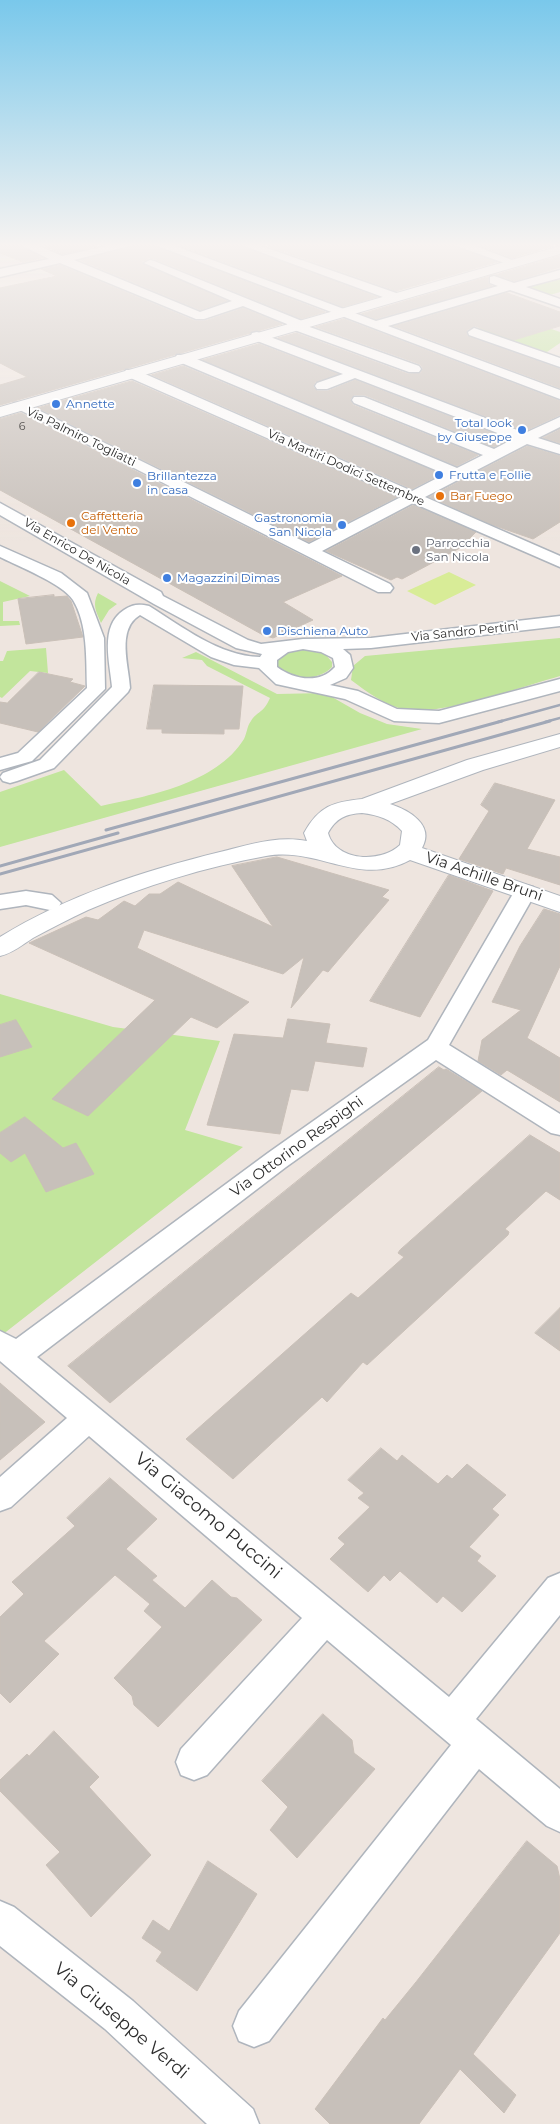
<!DOCTYPE html>
<style>
body{margin:0}
canvas{display:block;background:#eee5df}
</style>
<canvas width="560" height="2124"></canvas>
<script>
const c = document.querySelector('canvas').getContext('2d');
c.lineJoin = 'round';
function fillPath(path, color) { c.fillStyle = color; c.fill(path, 'evenodd'); }
function trace(path, color, width, dash) { c.strokeStyle = color; c.lineWidth = width; c.lineCap = dash ? 'butt' : 'round'; c.setLineDash(dash || []); c.stroke(path); }
function label(font, color, halo, rows, align = 'center') {
  c.font = font + ' Montserrat,sans-serif'; c.lineWidth = 4; c.setLineDash([]); c.textBaseline = 'middle'; c.strokeStyle = halo; c.fillStyle = color; for (const [text, x, y, turn = 0] of rows) {
    c.save(); c.translate(x, y); c.rotate((+turn || 0) * Math.PI / 180); c.textAlign = isNaN(turn) ? turn : align; if (halo) c.strokeText(text, 0, 0); c.fillText(text, 0, 0); c.restore();
  }
}
fillPath(new Path2D(`
 M556,279L560,280V292L550,295L527,287Z
 M514,316L560,332V343L544,354L475,330Z
 M0,581L30,596L3,602V621H19L20,625L0,626Z
 M98,593L117,604L109,610L101,623C96,611 92,605 98,593Z
 M560,638V676C525,686 439,716 406,710C386,706 367,692 351,680L353,666L365,656Z
 M46,648L48,673L30,671L2,698L0,697V661H3L7,651Z
 M299,649L325,654L332,662V667C319,681 290,682 277,667L278,658L290,651Z
 M196,652L277,694L325,693L360,713L387,724L422,729L0,847V792L64,770L101,806C148,796 216,784 244,739C247,733 247,726 251,721C257,711 263,714 270,698L207,666L202,660L182,658Z
 M0,994L113,1027L220,1041L185,1130L243,1147L2,1335L0,1333Z`), '#c2e59c');
fillPath(new Path2D(`
 M449,572L476,585L435,605L407,591Z`), '#d8ec97');
const building = new Path2D(`
 M0,246H21L43,258L23,262L0,253Z
 M45,246H97L62,254Z
 M131,246H156L325,312L301,319L155,259L149,258L142,262L227,301L200,310L80,260Z
 M181,246H242L377,297L343,307Z
 M268,246H455L497,262L396,291Z
 M481,246H552L512,258Z
 M560,256V267L518,280L514,281L496,275Z
 M60,265L195,321H205L243,308L282,324L0,405V385L27,377L0,363V288L57,276L41,269Z
 M488,277V284L492,286L376,319L362,314Z
 M507,293L560,312V326L514,340L475,326L467,330V336L560,369V388L394,326Z
 M344,319L560,401V415L525,431L278,338L296,333L408,374L421,373L423,368L420,364L316,327Z
 M259,344L338,374L315,382L313,387L317,391H328L355,380L508,439L494,447L365,395H354L350,399L353,405L478,455L457,466L203,360Z
 M183,366L441,474L412,489L152,375Z
 M132,381L397,497L309,542L38,408Z
 M21,413L342,576L283,602L313,620L273,638L263,635L0,490V419Z
 M560,429V443L543,438Z
 M527,446L560,456V522L533,539L490,524L429,497Z
 M413,505L476,532L460,548L402,579L397,577L391,580L326,551Z
 M54,595V597L67,596L71,601L83,637L26,644L18,599Z
 M39,672L73,679L70,682L85,686L38,732L0,723V702L7,703Z
 M154,685L243,686L239,729H224V734L162,733V729H147Z
 M495,783L555,800L527,849L560,857V885L506,868L503,874L459,859L489,811L481,805Z
 M277,857L389,890L382,897L389,900L328,972L323,970L291,1008L304,957L283,974L144,930L137,948L249,1002L217,1028L191,1017L88,1116L52,1099L155,1000L29,943L86,917L98,920L124,901L135,906L149,894H160L178,882L273,927L232,866Z
 M449,875L493,891L420,1017L370,1001Z
 M544,909L560,914V966L527,1038L560,1058V1102L507,1070L501,1075L478,1061L482,1040L521,1010L492,1002L520,946Z
 M288,1019L330,1024L326,1043L367,1048L363,1067L315,1061L308,1091L291,1089L280,1134L207,1125L234,1034L283,1038Z
 M16,1020L32,1047L0,1057V1025Z
 M439,1067L444,1070L446,1069L482,1091L110,1403L68,1366Z
 M25,1117L63,1148L76,1143L94,1174L46,1192L25,1153L11,1162L0,1153V1133Z
 M530,1135L560,1153V1200L546,1191L505,1229L509,1232L508,1235L367,1365L363,1362L327,1402L322,1397L233,1479L186,1439L351,1293L358,1298L404,1257L398,1253L400,1250Z
 M560,1308V1351L535,1333Z
 M0,1383L45,1422L0,1460Z
 M381,1448L397,1461L402,1455L438,1484L447,1475L452,1479L467,1464L506,1495L492,1509L499,1515L469,1547L481,1556L477,1561L496,1576L462,1612L443,1596L437,1603L400,1571L390,1581L384,1575L368,1592L330,1559L345,1544L338,1538L370,1507L358,1498L364,1493L348,1480Z
 M110,1478L157,1519L126,1549L157,1576L152,1580L185,1608L212,1580L231,1597L237,1598L262,1620L158,1727L134,1705L132,1696L114,1678L162,1627L144,1611L150,1604L115,1575L44,1641L59,1654L10,1703L0,1693V1617L24,1594L12,1582L75,1526L67,1518Z
 M323,1714L352,1740L354,1753L375,1769L297,1858L270,1830L288,1807L262,1781Z
 M54,1731L99,1777L89,1787L151,1855L91,1917L46,1865L60,1852L0,1791V1780L27,1754L29,1756Z
 M527,1841L557,1866L560,1879V1933L473,2054L516,2095L504,2113L460,2069L419,2124H330L315,2109L383,2018L385,2020L416,1982Z
 M208,1861L257,1894L197,1991L156,1961L162,1952L142,1938L153,1920L169,1931Z`);
fillPath(building, '#c7c0ba');
trace(building, '#cac0b8', 1);
const street = new Path2D(`
 M23,246H39L62,256L107,246H129L74,260L200,312L232,301L144,263L150,260L154,261L302,321L304,325L419,366L421,369L419,372H409L289,328L287,324L243,306L204,319H196L60,263L0,277V269L49,259Z
 M158,246H175L376,321L498,286L490,283V277L494,276L514,283L560,270V278L526,287L560,299V307L510,290L388,326L560,390V399Z
 M244,246H261L399,294L401,297L399,300H391Z
 M457,246H475L520,263L514,266L510,265Z
 M474,328L560,358V367L469,335L468,332Z
 M257,332L525,433L560,417V427L538,438L560,445V454L527,444L425,497L560,556V567L413,503L322,551L390,584L393,588L390,592H378L12,406L14,403H24L309,544L401,497L126,376L124,373L126,370H136L412,491L445,474L177,361L175,358L177,355H187L457,468L483,455L354,403L352,400L354,397H364L494,449L513,439L355,378L327,389H317L315,386L317,383L343,374L252,339L251,336L252,333Z
 M0,503L161,592L163,596L248,640L261,644L303,639L371,638L560,616V626L371,648L343,649L350,655L353,668L346,678L330,685L358,691L397,709L439,711L560,679V691L439,723L394,721L345,699L276,684L259,668L234,665L211,657L140,615C116,629 129,666 130,688L128,692L54,768L17,781L10,783L3,781L0,777L3,773L40,760L112,687C110,663 99,626 124,610C133,604 139,604 149,606C183,627 219,656 260,657L262,654L236,648L154,604L0,515ZM303,649L321,652L333,658L335,667C319,685 293,679 277,667V660L288,652Z
 M0,546L61,573L87,593L104,638L105,689L32,761L0,770V758L18,753L87,688C86,660 88,624 73,600C63,584 18,566 0,557Z
 M525,885L533,887L536,892L449,1045L560,1114V1135L551,1133L436,1060L286,1167L37,1357L449,1697L548,1578L560,1573V1615L476,1719L560,1789V1832L547,1826L479,1769L269,2041L254,2047L239,2041L233,2026L239,2011L451,1745L327,1640L207,1775L194,1780L181,1775L176,1762L181,1749L302,1618L89,1436L11,1507L0,1511V1477L67,1418L0,1361V1331L16,1339L268,1153L428,1040L514,892L517,887Z
 M26,891L52,895L61,903L58,908L50,910L26,905L0,909V895Z
 M0,1901L14,1907L133,2001L253,2109L259,2124H207L105,2029L0,1946Z`);
const secondary = new Path2D(`
 M560,246V254L0,417V407Z
 M560,734V747L483,770L390,804C409,810 435,825 422,848L560,896V912L410,860C359,888 318,846 266,856C205,867 144,886 88,910C69,919 51,928 33,938C22,945 13,953 0,956V937C68,895 143,871 220,852C248,845 278,835 307,841L304,833C319,806 333,802 362,799L467,760ZM362,813C378,815 391,819 402,831L400,845C381,863 336,862 328,833C336,818 346,814 362,813Z`);
trace(street, '#afb5bd', 3);
trace(secondary, '#afb5bd', 2);
fillPath(street, '#fff');
fillPath(secondary, '#fff');
trace(new Path2D(`
 M498,722L560,705
 M545,722L560,718`), '#a1a8b7', 2.5);
trace(new Path2D(`
 M106,830L502,721
 M0,866L118,833
 M0,874L550,721`), '#a1a8b7', 3);
const sky = c.createLinearGradient(0, 0, 0, 544);
sky.addColorStop(0, '#79c8eb');
sky.addColorStop(0.45, '#f7f3f1');
sky.addColorStop(1, '#f7f3f100');
c.fillStyle = sky;
c.fillRect(0, 0, 560, 544);
for (const [x, y, r, color] of [
 [56,404,5,"#3f7fe0"],
 [522,430,5,"#3f7fe0"],
 [439,475,5,"#3f7fe0"],
 [137,483,5,"#3f7fe0"],
 [440,496,5,"#e8710a"],
 [71,523,5,"#e8710a"],
 [342,525,5,"#3f7fe0"],
 [416,550,5,"#6b7280"],
 [167,578,5,"#3f7fe0"],
 [267,631,5,"#3f7fe0"]
]) { const dot = new Path2D(); dot.arc(x, y, r, 0, 2 * Math.PI); c.fillStyle = color; c.fill(dot); trace(dot, '#fff', 2); }
label('11px', '#545250', null, [
 ["6",22,427]
]);
label('12px', '#366cbe', '#fff', [
 ["Annette",66,404],
 ["Total look",512,423,"right"],
 ["by Giuseppe",512,437,"right"],
 ["Frutta e Follie",449,475],
 ["Brillantezza",147,476],
 ["in casa",147,490],
 ["Gastronomia",332,518,"right"],
 ["San Nicola",332,532,"right"],
 ["Magazzini Dimas",177,578],
 ["Dischiena Auto",277,631]
], 'left');
label('12px', '#2d2d2d', '#fff', [
 ["Via Palmiro Togliatti",81,437,26],
 ["Via Martiri Dodici Settembre",346,468,24],
 ["Via Enrico De Nicola",77,552,30],
 ["Via Sandro Pertini",465,632,-6]
]);
label('12px', '#c56008', '#fff', [
 ["Bar Fuego",450,496],
 ["Caffetteria",81,516],
 ["del Vento",81,530]
], 'left');
label('12px', '#5b616d', '#fff', [
 ["Parrocchia",426,543],
 ["San Nicola",426,557]
], 'left');
label('15px', '#2d2d2d', '#fff', [
 ["Via Achille Bruni",484,877,19],
 ["Via Ottorino Respighi",297,1147,-36]
]);
label('18px', '#2d2d2d', '#fff', [
 ["Via Giacomo Puccini",208,1516,40],
 ["Via Giuseppe Verdi",121,2021,40]
]);
</script>
